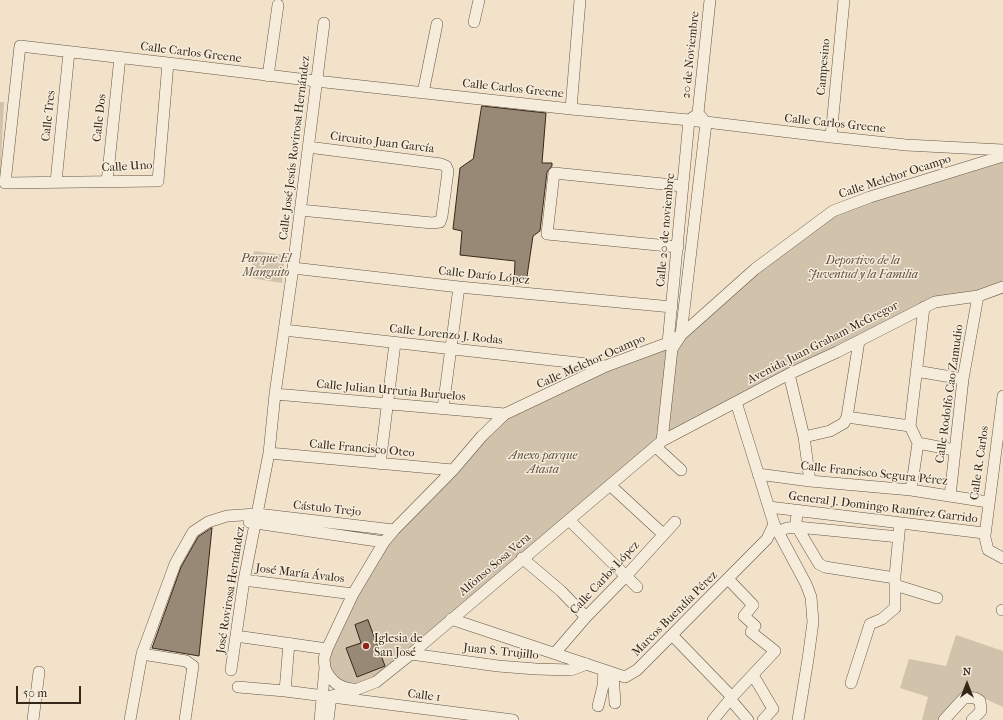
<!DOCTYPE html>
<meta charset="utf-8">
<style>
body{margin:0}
#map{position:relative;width:1003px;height:720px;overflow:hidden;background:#f1e2c9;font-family:"IM FELL French Canon",serif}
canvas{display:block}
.north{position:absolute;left:947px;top:664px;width:40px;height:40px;-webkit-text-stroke:3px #f6ecdc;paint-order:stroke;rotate:0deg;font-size:11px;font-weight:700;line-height:16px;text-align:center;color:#362819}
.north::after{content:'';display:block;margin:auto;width:14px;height:18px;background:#362819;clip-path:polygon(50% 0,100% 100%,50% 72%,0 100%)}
.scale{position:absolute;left:16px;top:686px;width:65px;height:18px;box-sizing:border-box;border:2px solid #362819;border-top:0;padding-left:5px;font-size:12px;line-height:14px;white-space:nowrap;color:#362819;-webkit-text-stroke:3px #f6ecdc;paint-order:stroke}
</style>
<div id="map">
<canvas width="1003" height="720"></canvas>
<div class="north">N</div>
<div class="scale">50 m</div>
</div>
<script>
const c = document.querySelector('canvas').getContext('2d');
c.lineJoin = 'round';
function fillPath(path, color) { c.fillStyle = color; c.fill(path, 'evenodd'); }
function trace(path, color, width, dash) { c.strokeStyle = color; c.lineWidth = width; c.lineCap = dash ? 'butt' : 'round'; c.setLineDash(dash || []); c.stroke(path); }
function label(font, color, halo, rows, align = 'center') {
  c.font = font + ' "IM FELL French Canon",serif'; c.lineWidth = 3; c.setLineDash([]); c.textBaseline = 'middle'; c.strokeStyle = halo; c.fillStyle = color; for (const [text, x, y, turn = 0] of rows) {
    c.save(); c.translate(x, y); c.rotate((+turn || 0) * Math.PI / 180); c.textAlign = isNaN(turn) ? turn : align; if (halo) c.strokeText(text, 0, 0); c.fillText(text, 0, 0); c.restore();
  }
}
fillPath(new Path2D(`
 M0,102H4L0,180Z
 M1003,156V287L935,302L662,441L376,682L355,690L328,676L327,649L384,542L505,414L681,335L833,211Z
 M254,251L285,255L282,283L251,278Z
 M956,635L1003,651V707L964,689L941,720H922L928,697L900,688L909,659L946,666Z`), '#d1c2ab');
const building = new Path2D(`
 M482,106L546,113L542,163H552V166L547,172L540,231L533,236L526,283H514L515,261L460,255L462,231L453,229L460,168L473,159Z
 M212,528L199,656L152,648L181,567L198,537Z
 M368,620L385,666L357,677L346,648L361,643L355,625Z`);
fillPath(building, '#978975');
trace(building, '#362819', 1);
const minor = new Path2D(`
 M474,22L479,0
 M168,63L158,181L5,183L20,46L168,63L316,81L571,109L689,120L831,137L906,145L1003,150
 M268,76L278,5
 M423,93L437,24
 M571,109L580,0
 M831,137L844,0
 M56,182L69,52
 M107,182L120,57
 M300,210L432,223L440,222L442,216L448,171L446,166L441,164L308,147
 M678,247L547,234L554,173L683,186
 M293,268L459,287L672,307
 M284,330L605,366
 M668,343L689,120L695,116
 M916,371L963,379
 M789,374L804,437L810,481
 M275,394L505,414
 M443,408L459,287
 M847,417L910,426L918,443L954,450
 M910,426L924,307
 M804,437L830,431L844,423L847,417L859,341
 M662,441L672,349L681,335L706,123L698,113L710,0
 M656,447L681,470
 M269,453L453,470
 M380,464L395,343
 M758,474L810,481L911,490L988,502
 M611,486L663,534
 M911,490L918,443
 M950,496L963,379L978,296
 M769,507L984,533L988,550L1003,558
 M798,510L796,521L797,527L819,564L825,567L895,578
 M569,520L637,587
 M249,522L384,542
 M774,524L806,584L811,597L813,622L808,659L798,720
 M777,532L787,528L797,527L899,537
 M985,535L1003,396
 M522,558L561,591L586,617
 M244,580L353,594
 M895,585L937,598
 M1002,610H1003
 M451,619L625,677L637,670L767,539L774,524L736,402
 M672,635L732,697
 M236,636L327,649
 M555,653L586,617L626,576L675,522
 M142,654L186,661L193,666L185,720
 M411,654L498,666L536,669L571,670L587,664
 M325,668C330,681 339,688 353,689
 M231,670L244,580L269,453L275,394L293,268L324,23
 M613,673L615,703
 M753,675L773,709L763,720
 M851,683L870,624L882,619L895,608V576L900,523
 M238,687L285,691L513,720
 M285,691L289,643
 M331,696L355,690L376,682L411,654L662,441L789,374L837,352L935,302L978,296L1003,287
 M730,699L748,720
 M598,706L603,686L604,670
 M33,720L39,672
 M130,720L142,654L175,564L193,532L208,522L227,516L257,514L394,530
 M320,720L325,668L324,659L327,649L353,594L384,542L394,530L453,470L482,436L505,414L606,366L668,343L681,335L755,269L833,211L870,197L1003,156
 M328,720L331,696
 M713,720L732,697L775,651L751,632L755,626L744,616L753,605L728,579
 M944,720L965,697L975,698L980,701L981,711L972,720`);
trace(minor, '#655645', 12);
trace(minor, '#f6ecdc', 11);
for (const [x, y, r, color] of [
 [366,646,4,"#8f2418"]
]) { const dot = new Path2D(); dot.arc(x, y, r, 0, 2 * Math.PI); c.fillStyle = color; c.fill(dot); trace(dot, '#f6ecdc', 1.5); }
label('12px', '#362819', '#f6ecdc', [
 ["Calle Carlos Greene",191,53,7],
 ["20 de Noviembre",691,55,-84],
 ["Campesino",824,67,-85],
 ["Calle Carlos Greene",513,89,6],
 ["Calle Tres",49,116,-84],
 ["Calle Dos",100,118,-84],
 ["Calle Carlos Greene",835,124,6],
 ["Circuito Juan García",382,143,7],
 ["Calle José Jesús Rovirosa Hernández",295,148,-83],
 ["Calle Uno",127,167,-3],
 ["Calle Melchor Ocampo",895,177,-18],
 ["Calle 20 de noviembre",666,230,-85],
 ["Calle Darío López",484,276,6],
 ["Calle Lorenzo J. Rodas",446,335,6],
 ["Avenida Juan Graham McGregor",823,343,-27],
 ["Calle Melchor Ocampo",591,362,-24],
 ["Calle Julian Urrutia Buruelos",391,391,5],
 ["Calle Rodolfo Cao Zamudio",950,394,-82],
 ["Calle Francisco Oteo",362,449,5],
 ["Calle R. Carlos",980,463,-82],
 ["Calle Francisco Segura Pérez",874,474,6],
 ["General J. Domingo Ramírez Garrido",883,508,7],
 ["Cástulo Trejo",327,509,6],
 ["Alfonso Sosa Vera",495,565,-40],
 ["José María Ávalos",300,574,7],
 ["Calle Carlos López",605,578,-47],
 ["José Rovirosa Hernández",231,590,-81],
 ["Marcos Buendía Pérez",675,614,-45],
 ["Juan S. Trujillo",501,652,6],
 ["Calle 1",424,696,7]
]);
label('italic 12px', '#5d4e3e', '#f6ecdc', [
 ["Parque El",266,259],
 ["Manguito",266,273],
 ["Deportivo de la",863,261],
 ["Juventud y la Familia",863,275],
 ["Anexo parque",543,456],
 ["Atasta",543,470]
]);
label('12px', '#362819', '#f6ecdc', [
 ["Iglesia de",374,639],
 ["San José",374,653]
], 'left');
</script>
